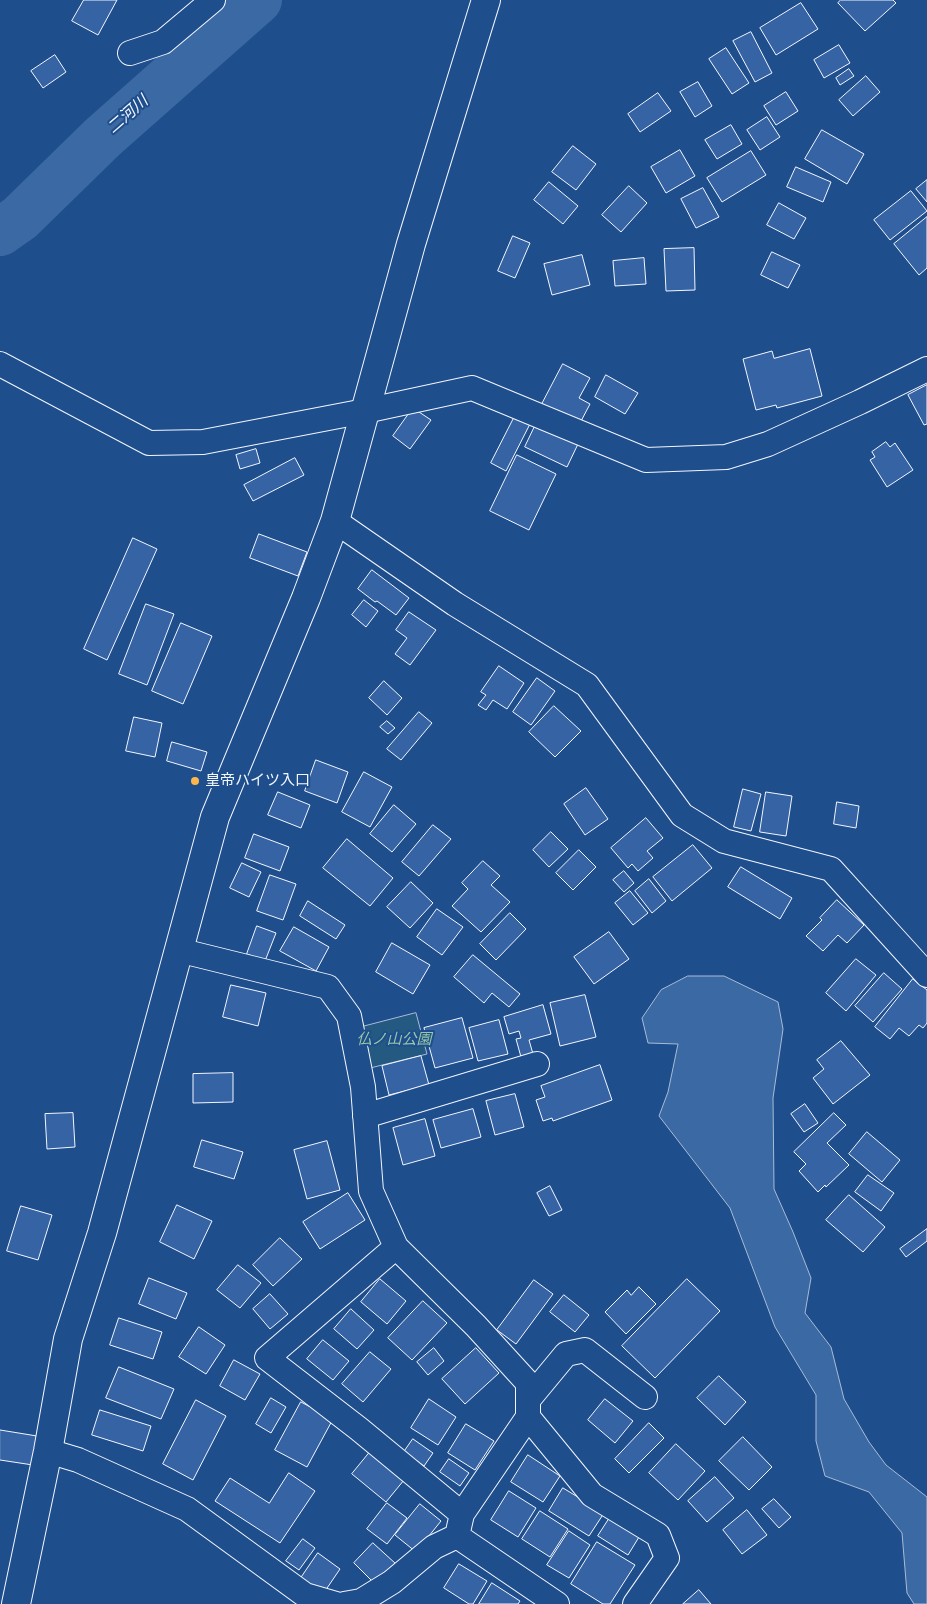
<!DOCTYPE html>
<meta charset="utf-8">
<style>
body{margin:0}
canvas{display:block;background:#1f4e8c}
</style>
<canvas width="927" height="1604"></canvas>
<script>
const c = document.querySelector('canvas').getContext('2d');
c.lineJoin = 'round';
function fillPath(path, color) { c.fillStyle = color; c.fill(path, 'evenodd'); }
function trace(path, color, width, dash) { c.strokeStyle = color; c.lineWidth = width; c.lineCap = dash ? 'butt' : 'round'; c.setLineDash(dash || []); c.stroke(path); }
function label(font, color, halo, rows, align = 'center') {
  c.font = font + ' "Times New Roman","Noto Sans JP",serif'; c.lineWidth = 4; c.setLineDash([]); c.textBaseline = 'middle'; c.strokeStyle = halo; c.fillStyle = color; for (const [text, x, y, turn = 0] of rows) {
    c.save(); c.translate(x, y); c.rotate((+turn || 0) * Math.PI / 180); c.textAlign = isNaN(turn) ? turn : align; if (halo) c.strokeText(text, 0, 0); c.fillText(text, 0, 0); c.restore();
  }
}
const green = new Path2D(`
 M416,1013L427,1054L362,1070L354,1029Z`);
fillPath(green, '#245a82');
trace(green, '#a8bbd7', 1);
const water = new Path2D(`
 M688,976H724L778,1002L783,1029L773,1098L774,1189L793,1232L811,1278L805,1313L831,1347L844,1399L869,1442L886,1465L927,1497V1604H914L907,1593L902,1533L869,1492L825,1476L816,1441V1395L775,1327L730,1208L659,1116L668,1092L678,1044L648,1043L642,1018L661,990Z`);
fillPath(water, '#3b69a3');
trace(water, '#a8bbd7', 1);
trace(new Path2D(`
 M0,232L20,218L103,137L258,0`), '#3b69a3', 48);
const building = new Path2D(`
 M84,0H117L98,35L72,21Z
 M841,0H893L896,3L865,31L838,3Z
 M801,3L818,29L776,55L760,28Z
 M751,32L772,73L755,82L733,41Z
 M839,45L850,63L824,78L814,60Z
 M726,48L749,83L732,94L709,59Z
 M55,55L66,72L43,88L31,71Z
 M849,69L854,76L840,85L836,78Z
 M866,76L880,92L853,116L839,100Z
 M698,82L712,106L695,117L680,92Z
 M786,92L798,111L776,125L764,106Z
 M658,93L671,111L640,132L628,114Z
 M767,117L780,137L760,150L747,130Z
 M731,125L742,144L717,159L705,140Z
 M822,130L864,154L847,184L805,159Z
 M573,146L596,164L576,190L552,172Z
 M680,150L695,176L666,193L651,167Z
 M751,151L766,175L722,202L707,178Z
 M796,167L831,182L823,202L787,187Z
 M927,180V202L916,189Z
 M549,182L578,206L563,224L534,200Z
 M629,186L647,203L621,232L602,215Z
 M703,188L719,217L696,228L681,199Z
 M911,191L927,211L890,240L874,220Z
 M779,203L806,218L794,239L767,225Z
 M927,217V268L919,275L894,244Z
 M513,236L530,243L515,278L498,271Z
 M694,248L695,290L666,291L664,249Z
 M772,252L800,265L788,288L761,275Z
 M582,255L590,285L552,295L544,264Z
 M644,258L646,284L615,286L613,261Z
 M810,349L822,396L777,408L776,405L756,410L743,359L772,351L774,358Z
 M563,364L590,378L579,398L590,404L579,425L541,406Z
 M606,375L638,393L625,414L595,397Z
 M927,385V424L924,425L908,395Z
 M413,408L431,420L410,449L393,436Z
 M515,416L530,424L506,471L491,463Z
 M536,424L578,444L567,467L525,447Z
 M886,442L890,447L895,443L913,470L887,487L870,460L875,457L872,452Z
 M256,449L260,463L240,469L236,455Z
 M517,455L556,474L529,530L490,511Z
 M295,458L304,475L253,501L244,485Z
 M259,534L307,552L298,576L250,558Z
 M133,538L157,549L107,660L84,649Z
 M372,570L409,598L396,615L377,601L375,602L358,589Z
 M364,600L378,611L366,627L352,615Z
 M146,604L174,614L147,685L119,674Z
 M409,612L436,630L410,665L395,654L407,638L396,630Z
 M181,623L212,636L183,704L152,691Z
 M499,666L524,683L507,709L493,700L486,710L478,705L486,695L481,692Z
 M537,678L555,691L531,725L513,712Z
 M384,681L402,698L387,715L369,698Z
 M554,706L581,731L555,757L529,732Z
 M419,712L432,723L401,760L387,749Z
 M134,717L162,723L155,757L126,751Z
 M387,721L395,728L388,734L380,727Z
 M172,742L207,752L201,771L167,761Z
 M316,760L348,772L337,803L305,791Z
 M364,772L392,787L370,827L342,812Z
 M586,788L608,819L585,835L564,804Z
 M743,789L761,794L751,831L734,827Z
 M278,792L310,805L301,828L268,815Z
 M766,792L792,796L786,836L760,832Z
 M837,802L859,806L856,828L834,824Z
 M394,805L416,824L392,852L370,834Z
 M646,818L663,838L647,851L653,858L638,871L632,864L628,868L611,848Z
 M433,825L451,839L419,876L402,862Z
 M551,832L568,849L549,867L533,850Z
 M254,834L289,847L280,871L245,858Z
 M347,839L393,878L370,906L323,868Z
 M693,845L712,868L672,901L653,877Z
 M579,850L596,867L573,890L556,873Z
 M483,861L500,876L491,885L510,902L481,932L452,906L468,889L462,883Z
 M242,863L261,872L249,897L230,888Z
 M741,867L792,898L780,919L728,887Z
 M624,871L634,883L624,892L613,880Z
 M270,875L296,884L283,920L257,911Z
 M649,879L666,901L652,913L635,891Z
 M411,882L433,903L410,928L387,907Z
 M630,891L648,913L633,925L615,903Z
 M837,900L864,925L847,943L838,935L823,951L806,936L822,920L820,918Z
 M308,901L345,925L336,939L300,916Z
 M437,909L463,927L442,955L417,937Z
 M510,913L526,929L496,960L480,944Z
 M257,926L276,933L265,961L247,954Z
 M294,927L329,947L316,971L280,951Z
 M609,932L629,959L594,984L574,957Z
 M392,943L430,965L413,994L376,972Z
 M473,955L520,994L509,1007L492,993L484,1003L454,977Z
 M856,959L876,975L846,1011L826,993Z
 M884,973L902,989L873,1022L855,1006Z
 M913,979L927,990V1023L923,1028L919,1025L909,1036L899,1028L890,1039L875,1027Z
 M231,985L266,993L258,1026L223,1017Z
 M585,995L596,1037L560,1046L550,1003Z
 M543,1005L551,1034L529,1040L533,1054L521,1057L516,1039L521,1038L519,1031L509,1034L504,1017Z
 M462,1018L473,1058L435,1068L424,1028Z
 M499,1020L508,1054L478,1061L469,1028Z
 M841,1041L870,1075L833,1104L813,1078L824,1069L817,1060Z
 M421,1056L429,1085L389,1095L382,1066Z
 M600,1065L612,1100L553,1121L552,1118L543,1121L536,1100L545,1097L541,1086Z
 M233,1073V1102L193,1103V1074Z
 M515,1094L524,1127L495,1135L486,1101Z
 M805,1104L818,1123L804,1132L791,1114Z
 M473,1109L481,1137L441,1148L433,1120Z
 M73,1113L75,1147L47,1149L45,1114Z
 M834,1113L846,1125L827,1143L849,1165L826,1187L825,1185L818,1192L799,1171L806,1164L794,1152Z
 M425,1119L435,1156L403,1165L393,1128Z
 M867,1132L900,1160L882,1182L849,1154Z
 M202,1140L243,1152L234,1179L194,1167Z
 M327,1141L340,1190L307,1199L294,1150Z
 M868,1175L894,1193L881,1211L855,1192Z
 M550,1186L562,1210L549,1216L537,1193Z
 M348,1193L365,1220L320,1249L303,1222Z
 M849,1195L885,1227L863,1252L826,1220Z
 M177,1205L212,1221L194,1259L160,1242Z
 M21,1206L52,1215L38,1260L7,1251Z
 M927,1229V1241L906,1257L900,1249Z
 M280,1238L302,1259L273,1286L253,1265Z
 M238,1265L261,1283L240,1308L217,1290Z
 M149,1278L187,1293L176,1319L139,1304Z
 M380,1279L406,1301L387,1324L361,1302Z
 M687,1279L720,1311L655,1378L622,1346Z
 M534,1280L553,1294L516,1344L497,1330Z
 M639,1287L656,1304L626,1334L605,1312L627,1290L631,1295Z
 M270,1294L288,1314L270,1329L253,1309Z
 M564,1295L589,1315L575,1332L550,1312Z
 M423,1301L447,1323L412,1360L388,1338Z
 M351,1309L374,1330L357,1349L334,1329Z
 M119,1318L162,1332L153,1359L110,1345Z
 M199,1327L225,1345L206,1374L179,1357Z
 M323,1340L349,1361L333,1380L307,1359Z
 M434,1348L444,1361L428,1375L417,1362Z
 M476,1348L499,1373L465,1404L442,1379Z
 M370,1352L391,1369L363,1402L342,1384Z
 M234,1360L260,1374L245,1400L220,1386Z
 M119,1367L174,1389L161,1419L106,1398Z
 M719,1376L746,1402L725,1425L697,1398Z
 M271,1398L286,1407L271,1433L256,1424Z
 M429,1399L456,1417L438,1445L411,1428Z
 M605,1399L633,1421L615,1443L588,1420Z
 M196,1400L226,1416L193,1480L163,1464Z
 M301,1402L333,1419L307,1467L275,1450Z
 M100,1410L151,1426L143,1451L92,1435Z
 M649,1423L664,1438L629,1473L615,1459Z
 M466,1424L494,1441L475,1470L448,1453Z
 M0,1430L37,1436L33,1465L0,1460Z
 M743,1437L772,1467L749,1490L719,1461Z
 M413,1439L433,1453L424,1466L404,1452Z
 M676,1444L705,1471L678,1500L649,1473Z
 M370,1452L404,1480L386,1502L352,1474Z
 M528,1455L560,1476L543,1502L511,1482Z
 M449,1459L469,1473L460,1486L440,1472Z
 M289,1473L315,1491L280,1543L215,1501L230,1478L269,1503Z
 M715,1477L734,1498L707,1522L688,1501Z
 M563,1488L604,1513L589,1536L549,1511Z
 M509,1491L536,1508L518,1537L491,1520Z
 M774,1499L791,1517L779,1528L762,1509Z
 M387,1503L407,1518L387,1544L367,1529Z
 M420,1504L441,1521L416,1552L395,1535Z
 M747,1510L767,1535L742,1554L723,1530Z
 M540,1511L568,1529L550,1557L522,1539Z
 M609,1519L639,1537L628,1555L598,1536Z
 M569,1531L590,1545L569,1578L547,1565Z
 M303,1539L315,1548L299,1570L286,1561Z
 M597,1542L635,1565L610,1604H603L571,1584Z
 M373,1543L396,1564L376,1585L354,1563Z
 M318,1553L340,1569L323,1594L301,1578Z
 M459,1564L487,1581L473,1604H469L444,1588Z
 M492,1583L520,1601L518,1604H479Z
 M699,1590L711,1604H683Z`);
fillPath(building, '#3563a3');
trace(building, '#f2f6ff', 1);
const street = new Path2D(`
 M130,53L163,42L213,0
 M0,364L149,443L203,442L365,411L472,388L646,460L726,457L768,444L860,402L927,369
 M335,521L455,604L587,685L682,815L724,841L831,869L927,975
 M178,950L328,987L349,1016L363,1087L371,1191L396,1247L476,1326L528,1383V1417L462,1514L457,1536
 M365,1116L537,1064
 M396,1247L267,1358L359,1429L462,1514
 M528,1400L566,1354L585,1350L645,1397
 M528,1417L592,1495L658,1535L667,1558L635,1604
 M48,1451L78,1460L187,1509L305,1595L336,1604
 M457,1536L557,1604
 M344,1604L361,1601L392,1582L434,1547L457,1536`);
const secondary = new Path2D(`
 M16,1604L48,1451L68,1339L102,1233L215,817L306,598L335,521L411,244L486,0`);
trace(street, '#f2f6ff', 26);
trace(secondary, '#f2f6ff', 30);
trace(street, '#1f4e8c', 24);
trace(secondary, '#1f4e8c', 28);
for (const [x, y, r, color] of [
 [195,781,5,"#ffb74d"]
]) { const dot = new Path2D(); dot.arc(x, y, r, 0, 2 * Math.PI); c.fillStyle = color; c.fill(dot); trace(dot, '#1f4e8c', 2); }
label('15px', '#f2f6ff', '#1f4e8c', [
 ["皇帝ハイツ入口",205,781]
], 'left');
label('italic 15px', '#97c8a6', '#1f4e8c', [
 ["仏ノ山公園",394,1040]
]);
label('italic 16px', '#f2f6ff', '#1f4e8c', [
 ["二河川",128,115,-41]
]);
</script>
